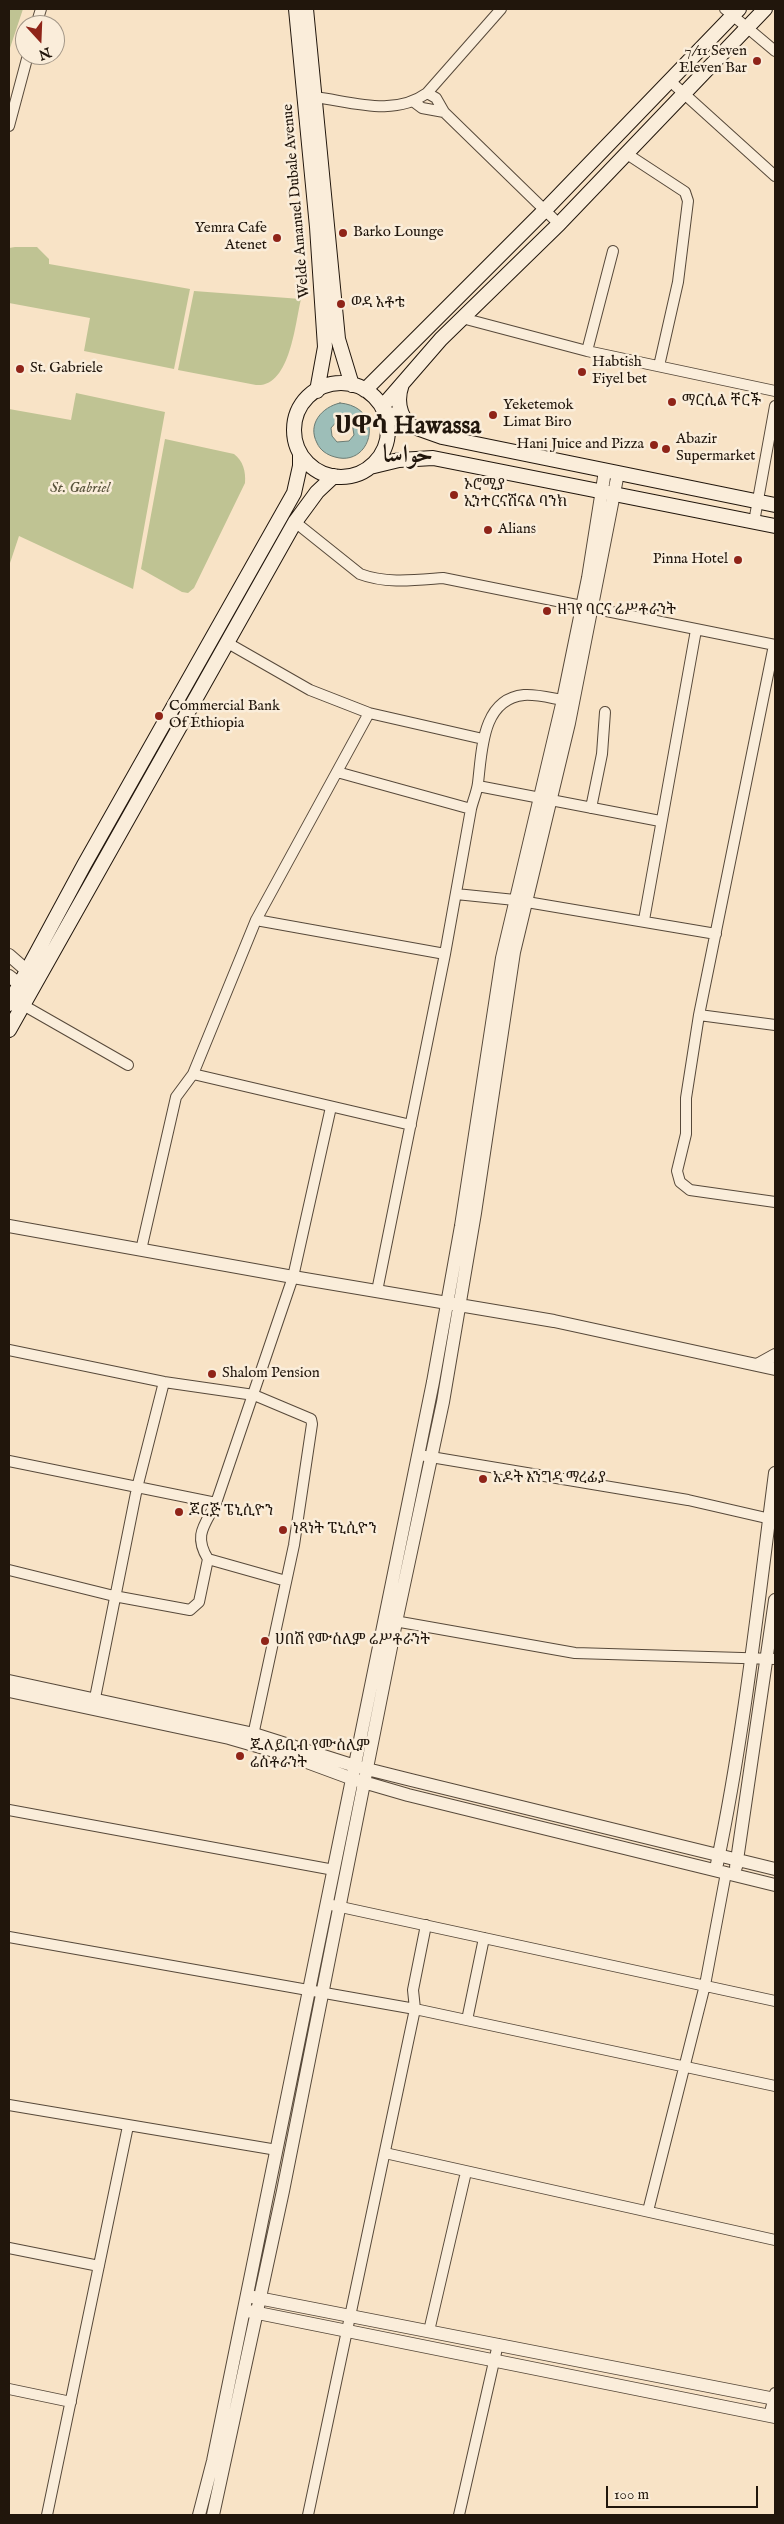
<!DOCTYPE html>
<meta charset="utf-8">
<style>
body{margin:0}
#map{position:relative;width:784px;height:2524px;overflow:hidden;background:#f8e3c6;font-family:"IM FELL English",serif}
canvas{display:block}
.frame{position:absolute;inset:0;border:10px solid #21160c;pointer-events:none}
.north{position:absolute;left:15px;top:15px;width:50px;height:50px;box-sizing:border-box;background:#faedda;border:1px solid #a39788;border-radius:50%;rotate:160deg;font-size:14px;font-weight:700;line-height:20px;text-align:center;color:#21160c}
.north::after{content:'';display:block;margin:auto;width:18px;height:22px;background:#8f2418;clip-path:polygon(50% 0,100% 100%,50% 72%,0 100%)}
.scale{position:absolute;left:606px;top:2486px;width:152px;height:22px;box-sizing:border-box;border:2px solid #21160c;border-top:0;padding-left:6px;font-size:15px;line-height:18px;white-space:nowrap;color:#21160c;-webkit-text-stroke:4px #faedda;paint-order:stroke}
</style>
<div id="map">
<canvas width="784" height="2524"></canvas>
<div class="frame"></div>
<div class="north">N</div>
<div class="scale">100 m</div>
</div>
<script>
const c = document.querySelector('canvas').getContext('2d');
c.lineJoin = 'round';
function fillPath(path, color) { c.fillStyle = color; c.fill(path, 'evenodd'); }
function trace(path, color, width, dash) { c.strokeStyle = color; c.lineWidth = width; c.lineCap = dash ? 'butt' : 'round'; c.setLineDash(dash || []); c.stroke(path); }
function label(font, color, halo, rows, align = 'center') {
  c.font = font + ' "IM FELL English",Amiri,"Noto Serif Ethiopic",serif'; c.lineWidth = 5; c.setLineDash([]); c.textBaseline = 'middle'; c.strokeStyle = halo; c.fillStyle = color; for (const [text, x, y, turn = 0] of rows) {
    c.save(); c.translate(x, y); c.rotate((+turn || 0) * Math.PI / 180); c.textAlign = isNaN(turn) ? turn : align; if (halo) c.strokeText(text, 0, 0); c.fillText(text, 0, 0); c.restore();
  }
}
fillPath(new Path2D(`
 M9,9H23L9,51Z
 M15,247H37L49,259V264L190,289L174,369L84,351L90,318L9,303V248Z
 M194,291L301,299C295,324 290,388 256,385L178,370Z
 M76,393L165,412L133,589L19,536L9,566V409L71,420Z
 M165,439L234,454C243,461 246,471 245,483L194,588L188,593L182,592L141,569Z`), '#bfc393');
const water = new Path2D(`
 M340,403C387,407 372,468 335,457C327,455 320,450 317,443C307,424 322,407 340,403ZM345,419L352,423L354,435L349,441L337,442L332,436L331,428L338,420Z`);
fillPath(water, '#9dbeb8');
trace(water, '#6b7b73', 1);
const minor = new Path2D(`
 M725,9L775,51
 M36,25L41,9
 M670,81L775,176
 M427,93L436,98L444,112L559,224
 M315,97C353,102 394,117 427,93L501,9
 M414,102L422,108L444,112
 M9,126L28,55
 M627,154L685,192L688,201L678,282L659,366
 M462,318L587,351L775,391
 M587,351L613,251
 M295,522L360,574C386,584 416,580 443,578L775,645
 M754,522L775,406
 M226,642L310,690L369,713L483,739
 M774,645L699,1015L686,1098V1134L677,1171L680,1182L690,1190L775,1202
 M337,772L471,809
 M478,786L660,821
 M591,808L602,754L605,712
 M456,894L515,900L716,934
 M256,920L445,954
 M644,920L696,630
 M23,1005L128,1065
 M699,1015L775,1025
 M193,1074L411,1125
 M141,1250L176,1097L193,1074L256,920L369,713
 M377,1291L445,954L471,809C473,800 477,792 478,783C482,750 482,699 524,695C536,694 551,698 563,700
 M9,1350L164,1382L254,1395L311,1419L312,1424L294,1545L252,1740
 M425,1456L688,1500L775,1520
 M9,1461L216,1503
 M9,1570L114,1596L190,1610L199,1602L208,1559
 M286,1581L208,1559C193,1535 205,1525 216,1503L293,1277L331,1107
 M389,1620L575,1653L775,1659
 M95,1698L137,1488L164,1382
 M9,1810L334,1870
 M327,1904L775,2001
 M9,1937L415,2009L775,2086
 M467,2020L484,1938
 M9,2105L277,2150
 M385,2153L775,2240
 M648,2211L705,1985L726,1873
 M9,2248L99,2266
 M429,2331L466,2172
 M9,2389L71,2402
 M769,2416L775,2393
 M47,2515L128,2126
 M308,2515L415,2009L413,1990L426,1925
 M459,2515L498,2344`);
const tertiary = new Path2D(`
 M9,955L33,976
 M9,976L27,990
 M9,1226L293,1277L554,1321L775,1369
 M757,1365L775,1355
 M9,1681L254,1734L355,1766L411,1780L775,1869
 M9,1691L229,1738L288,1755L353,1779L408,1795L775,1885
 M717,1864C744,1735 758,1604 775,1473
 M736,1867L775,1600
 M253,2297L775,2399
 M248,2311L775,2417
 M199,2515L213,2461L433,1382L461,1226L502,958L563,700L588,578L605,471
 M213,2515L283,2191L396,1622L443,1402L475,1213L514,952L569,723L618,473`);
const secondary = new Path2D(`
 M296,9L317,227L325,347L317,391
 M306,9L338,339L352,385
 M294 430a47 47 0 1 1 94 0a47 47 0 1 1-94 0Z
 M402,384C397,398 398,412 408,424
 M365,390L544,211L739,9
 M382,407L441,339L559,224L765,9
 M384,411L411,426L442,437L775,505
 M370,467L399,460L433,458L775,526
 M9,1004L84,865L294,493L300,466V453
 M9,1030L295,522L317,492L334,476`);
trace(minor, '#57493a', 12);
trace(tertiary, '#57493a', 14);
trace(secondary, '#21160c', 16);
trace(minor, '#faedda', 10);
trace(tertiary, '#faedda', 12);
trace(secondary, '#faedda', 14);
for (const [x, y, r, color] of [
 [757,61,5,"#8f2418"],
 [343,233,5,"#8f2418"],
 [277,238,5,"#8f2418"],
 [341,304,5,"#8f2418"],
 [20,369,5,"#8f2418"],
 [582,372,5,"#8f2418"],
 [672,402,5,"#8f2418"],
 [493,415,5,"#8f2418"],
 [654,445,5,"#8f2418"],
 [666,449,5,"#8f2418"],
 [454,495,5,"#8f2418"],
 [488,530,5,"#8f2418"],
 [738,560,5,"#8f2418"],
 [547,611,5,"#8f2418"],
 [159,716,5,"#8f2418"],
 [212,1374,5,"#8f2418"],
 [483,1479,5,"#8f2418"],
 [179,1512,5,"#8f2418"],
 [283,1530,5,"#8f2418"],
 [265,1641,5,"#8f2418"],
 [240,1756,5,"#8f2418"]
]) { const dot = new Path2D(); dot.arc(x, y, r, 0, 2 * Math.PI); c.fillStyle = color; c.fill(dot); trace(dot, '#faedda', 2); }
label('15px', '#21160c', '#faedda', [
 ["7/11 Seven",747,52,"right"],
 ["Eleven Bar",747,69,"right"],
 ["Yemra Cafe",267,229,"right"],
 ["Atenet",267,246,"right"],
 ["Barko Lounge",353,233],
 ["ወዳ አቶቴ",351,304],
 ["Habtish",592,363],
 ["Fiyel bet",592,380],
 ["St. Gabriele",30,369],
 ["ማርሲል ቸርች",682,402],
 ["Yeketemok",503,406],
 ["Limat Biro",503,423],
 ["Abazir",676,440],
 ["Supermarket",676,457],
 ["Hani Juice and Pizza",644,445,"right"],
 ["ኦሮሚያ",464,486],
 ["ኢንተርናሽናል ባንክ",464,503],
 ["Alians",498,530],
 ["Pinna Hotel",728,560,"right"],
 ["ዘገየ ባርና ሬሥቶራንት",557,611],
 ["Commercial Bank",169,707],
 ["Of Ethiopia",169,724],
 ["Shalom Pension",222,1374],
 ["አዶት እንግዳ ማረፊያ",493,1479],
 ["ጆርጅ ፔኒሲዮን",189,1512],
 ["ነጻነት ፔኒሲዮን",293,1530],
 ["ሀበሽ የሙስሊም ሬሥቶራንት",275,1641],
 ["ጁለይቢብ የሙስሊም",250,1747],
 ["ሬስቶራንት",250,1764]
], 'left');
label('15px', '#21160c', '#faedda', [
 ["Welde Amanuel Dubale Avenue",297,201,-95]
]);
label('italic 15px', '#58533b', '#faedda', [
 ["St. Gabriel",80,489]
]);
label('bold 25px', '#21160c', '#faedda', [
 ["ሀዋሳ Hawassa",408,428],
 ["حواسا",408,457]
]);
</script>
